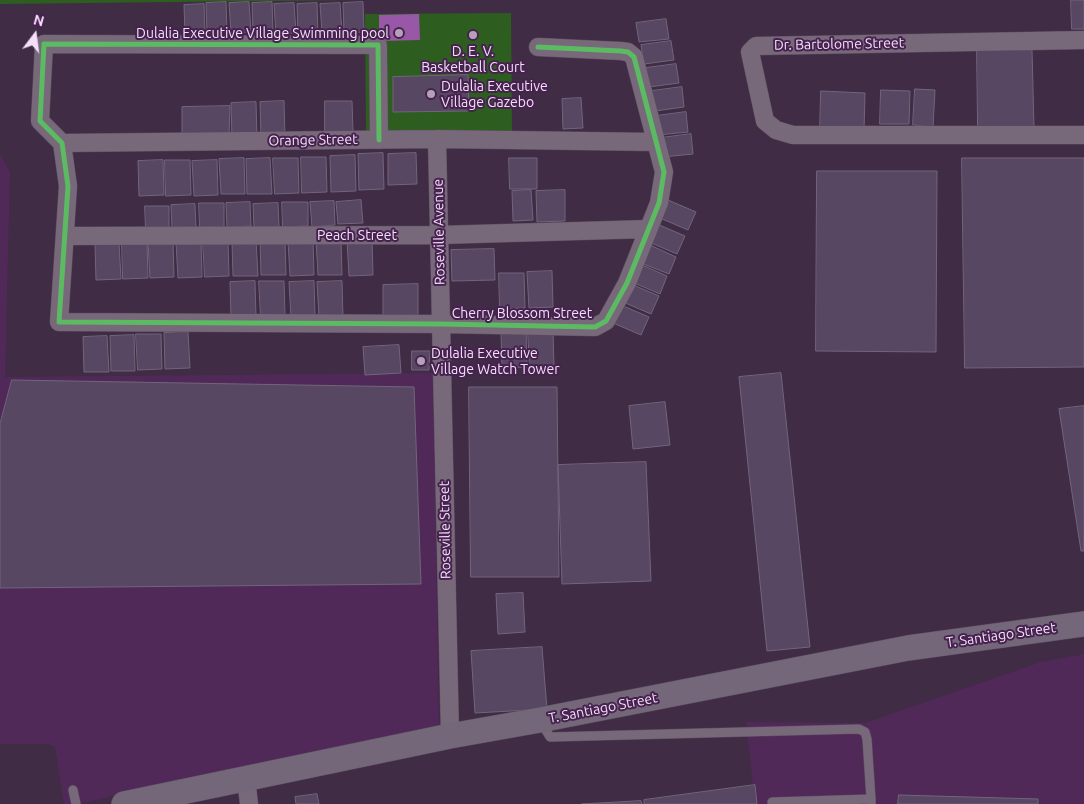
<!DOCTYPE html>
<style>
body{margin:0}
#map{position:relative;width:1084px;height:804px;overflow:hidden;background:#402c44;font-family:Ubuntu,sans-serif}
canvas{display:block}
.north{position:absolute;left:10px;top:10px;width:50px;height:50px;-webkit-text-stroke:4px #46224f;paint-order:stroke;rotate:15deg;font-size:14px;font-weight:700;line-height:20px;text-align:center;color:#f4def9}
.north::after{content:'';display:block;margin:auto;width:18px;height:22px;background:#f4def9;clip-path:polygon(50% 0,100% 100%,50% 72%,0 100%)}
</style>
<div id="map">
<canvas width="1084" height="804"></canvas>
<div class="north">N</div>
</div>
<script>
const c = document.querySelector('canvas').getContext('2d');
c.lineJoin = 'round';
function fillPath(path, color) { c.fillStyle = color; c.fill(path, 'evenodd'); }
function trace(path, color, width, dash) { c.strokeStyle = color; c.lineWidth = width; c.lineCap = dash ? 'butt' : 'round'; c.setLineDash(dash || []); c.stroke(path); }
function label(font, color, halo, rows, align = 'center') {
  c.font = font + ' Ubuntu,sans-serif'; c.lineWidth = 4; c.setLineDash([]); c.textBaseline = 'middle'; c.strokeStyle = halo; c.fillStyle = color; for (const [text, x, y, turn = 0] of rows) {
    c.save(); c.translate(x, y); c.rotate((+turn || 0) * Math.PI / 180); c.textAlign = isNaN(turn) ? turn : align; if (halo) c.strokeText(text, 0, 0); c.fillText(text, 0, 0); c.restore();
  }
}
fillPath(new Path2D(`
 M0,154L10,172L5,377L433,373L439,728L76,804H64L55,747L48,744H0Z
 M1084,654V804H755L746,722L865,723L1041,662Z`), '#502959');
fillPath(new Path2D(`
 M0,0H350L0,4Z
 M511,13L512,134L366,135L365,14Z`), '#2d5e20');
fillPath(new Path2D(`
 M419,14L420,40L379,41V15Z`), '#9858a7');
const building = new Path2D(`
 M1071,0H1084V29H1072Z
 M226,2L227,32L207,33L206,3Z
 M249,2L251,32L231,33L229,3Z
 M272,2L273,32L253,33L252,3Z
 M363,2L364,32L344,33L343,3Z
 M294,3L296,33L276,34L274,4Z
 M317,3L318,33L298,34L297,4Z
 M340,3L342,33H322L320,4Z
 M204,4L205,34L185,35L184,5Z
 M666,19L669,39L639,42L636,23Z
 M671,41L674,60L644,64L641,45Z
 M977,50H1032L1034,127H978Z
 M676,64L679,83L649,87L646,68Z
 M468,75L469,111L393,112V77Z
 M682,87L684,107L655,111L652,91Z
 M915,89L935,90L933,127L913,125Z
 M881,90L910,91L909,124H880Z
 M821,91L865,93L864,132L820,131Z
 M581,98L583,128L563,129L562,99Z
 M284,101L285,137H261L260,102Z
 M325,101H352L353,132H325Z
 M256,102L257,138L232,139L231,103Z
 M230,106L229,137L182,138V107Z
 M686,112L688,132L658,135L656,116Z
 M691,134L693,154L663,157L661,138Z
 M383,153L384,189L359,190L358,154Z
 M416,153L417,184L388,185V154Z
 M355,155L356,191L331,192L330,156Z
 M301,157H326L327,192L302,193Z
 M244,158L245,194H221L219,159Z
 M270,158L272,194H247L246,159Z
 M273,158H298L299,193L275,194Z
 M509,158H537V189H510Z
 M962,158H1084V367L965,368Z
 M163,160L164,195L139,196L138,161Z
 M165,160H190L191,195L166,196Z
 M217,160L218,195L194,196L192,161Z
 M817,171H937L936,352L816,351Z
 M531,190L533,220L513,221L512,191Z
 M565,190V221L537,222L536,191Z
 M361,200L363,223L338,224L336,202Z
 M668,200L696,212L688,230L660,218Z
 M334,201L335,225L312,227L310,202Z
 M250,202L251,226L227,227L226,203Z
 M282,202H308V226L283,227Z
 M199,203H224V227H200Z
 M278,203L279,227L254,228L253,204Z
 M195,204L196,227L172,228L171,205Z
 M145,206H169V230H146Z
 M657,224L685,236L677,254L649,242Z
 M285,239L286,275H261L260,240Z
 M341,239L342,275H318L316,240Z
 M372,239L373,275L349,276L347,240Z
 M256,240L258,276H233L232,241Z
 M313,240L314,275L290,276L288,241Z
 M173,241L174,277L150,278L148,242Z
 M201,241L202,277L178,278L176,242Z
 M203,241H228L229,276L205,277Z
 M119,243L121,279L96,280L95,244Z
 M122,243H147L148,278L123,279Z
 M648,244L676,257L669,274L641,263Z
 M494,249L495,280L452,281L451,250Z
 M640,264L667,276L660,294L632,282Z
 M552,271L553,307L529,308L527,272Z
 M499,273H524L525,308L500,309Z
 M255,281L256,317L231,318L230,282Z
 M259,281H284L285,316L261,317Z
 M314,281L315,317H291L289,282Z
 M342,281L343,317H319L317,282Z
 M418,284V315L383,316V285Z
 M631,284L659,296L651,314L623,302Z
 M621,305L649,317L641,335L613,323Z
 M526,331L527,367L502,368L501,332Z
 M528,331H553L554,366L530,367Z
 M188,332L190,368L165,369L164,333Z
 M136,334H161L162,369L138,370Z
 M134,335L135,371H111L110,336Z
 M107,336L109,372H84L83,337Z
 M399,345L401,373L365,375L363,347Z
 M412,351H430L429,370H412Z
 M781,373L810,647L767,651L739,377Z
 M12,380L414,387L421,584L0,588V424Z
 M469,387H557L559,577H471Z
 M665,402L670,445L633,449L629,406Z
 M1084,406V551H1081L1059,409Z
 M646,462L651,581L562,584L558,465Z
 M523,593L525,632L498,634L496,594Z
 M542,647L547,709L475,713L471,651Z
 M755,785L757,804H644V800Z
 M317,794L319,804H296L295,797Z
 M899,795L1038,799V804H898Z
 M641,801L642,804H582Z`);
fillPath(building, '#574763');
trace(building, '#72657b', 1);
const lane = new Path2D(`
 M541,722L550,737L859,729L865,732L867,739L871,799
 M73,790L76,804
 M772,802L871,799V804`);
const street = new Path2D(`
 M1084,40L756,46L750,52L765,121L776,130L793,135H1084
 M437,139L450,736
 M379,140L378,45L44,44L40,121L62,143L68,186L59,322L441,324L595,327L606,321L627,283L659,203L664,172L634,57L628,52L621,51L538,47
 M62,143L437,139L655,142
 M65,236L439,235L648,229
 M246,778L249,804`);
const secondary = new Path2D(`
 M124,804L450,736L540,720L908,648L1084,624`);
trace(lane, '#5b4a5f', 10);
trace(street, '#5b4a5f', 19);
trace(secondary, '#5b4a5f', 26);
trace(lane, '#77687a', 9);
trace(street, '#77687a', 18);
trace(secondary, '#74677a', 25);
trace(new Path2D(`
 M379,140L378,45L44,44L40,121L62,143L68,186L59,322L441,324L595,327L606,321L627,283L659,203L664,172L634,57L628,52L621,51L538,47`), '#5cba63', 5);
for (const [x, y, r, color] of [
 [399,33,5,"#b5a0ba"],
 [473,35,5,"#b5a0ba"],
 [431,94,5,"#b5a0ba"],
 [421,361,5,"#b5a0ba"]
]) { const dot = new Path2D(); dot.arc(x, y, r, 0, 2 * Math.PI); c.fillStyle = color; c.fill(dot); trace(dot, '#46224f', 2); }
label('14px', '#f4def9', '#46224f', [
 ["Dulalia Executive Village Swimming pool",389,33,"right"],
 ["D. E. V.",473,51,"center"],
 ["Basketball Court",473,67,"center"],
 ["Dulalia Executive",441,86],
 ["Village Gazebo",441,102],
 ["Dulalia Executive",431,353],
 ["Village Watch Tower",431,369]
], 'left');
label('14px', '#f4def9', '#46224f', [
 ["Dr. Bartolome Street",839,44,-1],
 ["Orange Street",313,140,-1],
 ["Roseville Avenue",439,232,-91],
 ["Peach Street",357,235],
 ["Cherry Blossom Street",522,313],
 ["Roseville Street",445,530,-91],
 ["T. Santiago Street",1001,635,-8],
 ["T. Santiago Street",603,708,-11]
]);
</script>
